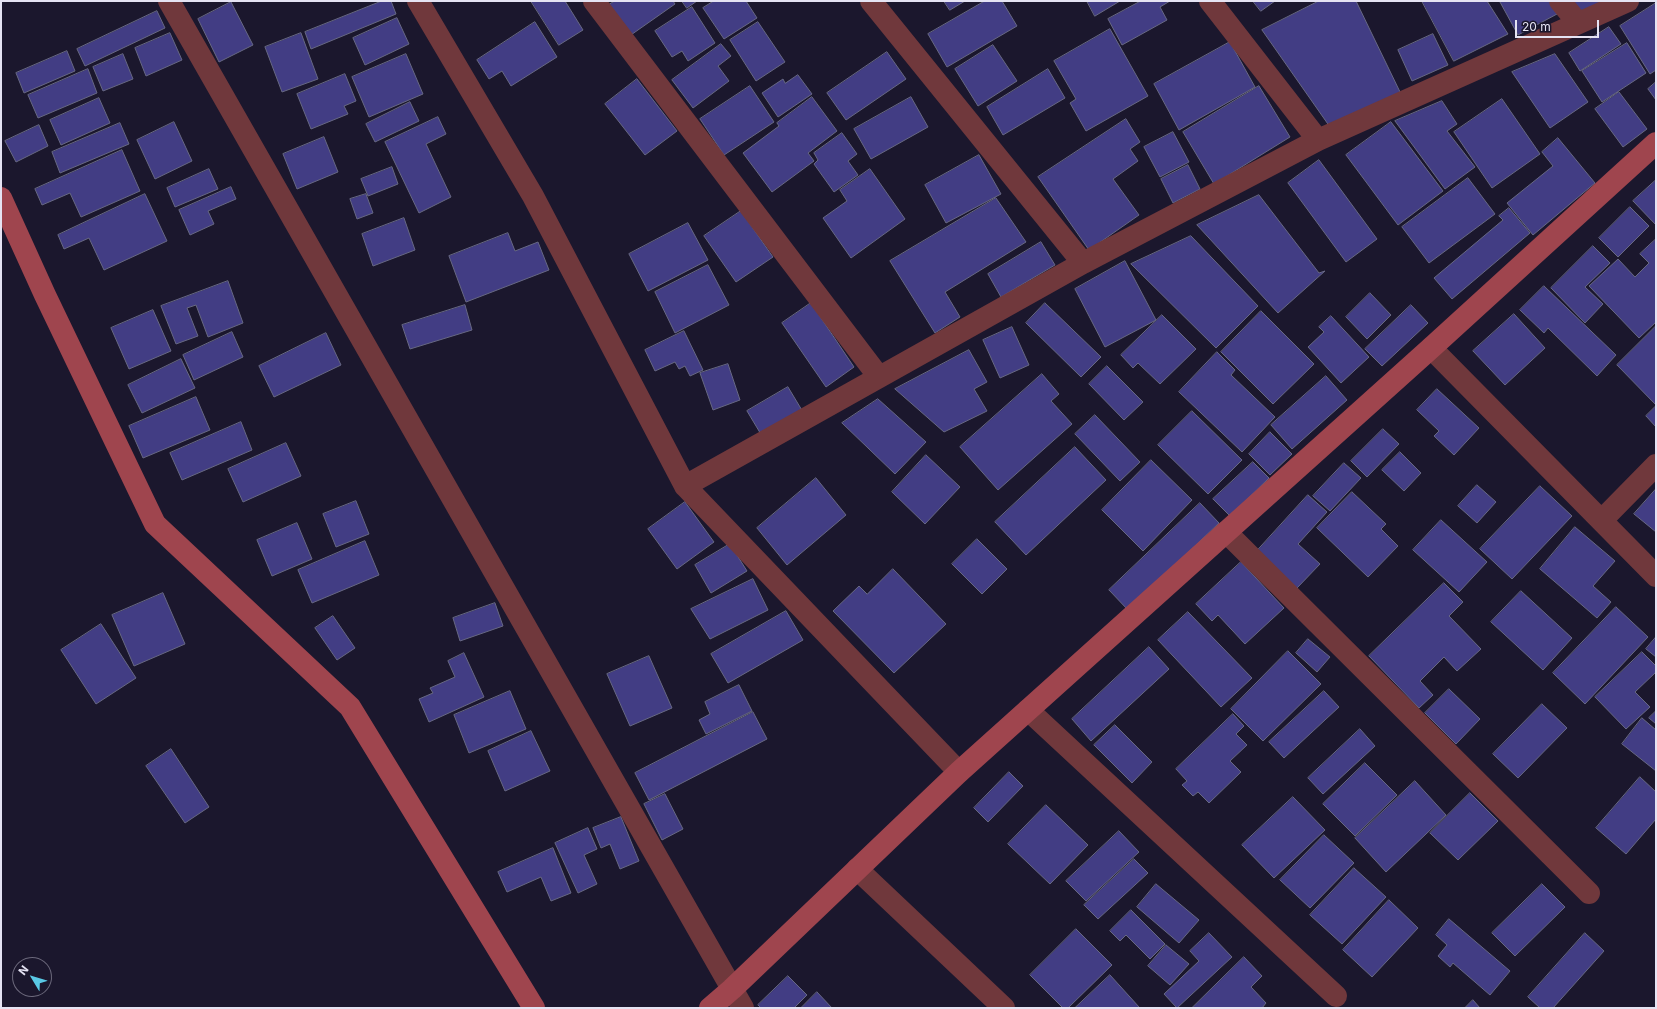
<!DOCTYPE html>
<style>
body{margin:0}
#map{position:relative;width:1657px;height:1009px;overflow:hidden;background:#1b172d;font-family:Inter,sans-serif}
canvas{display:block}
.frame{position:absolute;inset:0;border:2px solid #e5e3f3;pointer-events:none}
.north{position:absolute;left:12px;top:957px;width:40px;height:40px;box-sizing:border-box;background:#1b172d;border:1px solid #6c697c;border-radius:50%;rotate:308deg;font-size:11px;font-weight:700;line-height:16px;text-align:center;color:#e5e3f3}
.north::after{content:'';display:block;margin:auto;width:14px;height:18px;background:#59c8e5;clip-path:polygon(50% 0,100% 100%,50% 72%,0 100%)}
.scale{position:absolute;left:1515px;top:20px;width:84px;height:18px;box-sizing:border-box;border:2px solid #e5e3f3;border-top:0;padding-left:5px;font-size:12px;line-height:14px;white-space:nowrap;color:#e5e3f3;-webkit-text-stroke:3px #1b172d;paint-order:stroke}
</style>
<div id="map">
<canvas width="1657" height="1009"></canvas>
<div class="frame"></div>
<div class="north">N</div>
<div class="scale">20 m</div>
</div>
<script>
const c = document.querySelector('canvas').getContext('2d');
c.lineJoin = 'round';
function fillPath(path, color) { c.fillStyle = color; c.fill(path, 'evenodd'); }
function trace(path, color, width, dash) { c.strokeStyle = color; c.lineWidth = width; c.lineCap = dash ? 'butt' : 'round'; c.setLineDash(dash || []); c.stroke(path); }
const building = new Path2D(`
 M382,1H391L396,14L311,49L305,32Z
 M531,1H565L583,30L559,45Z
 M615,1H673L675,4L628,37L607,6Z
 M682,1H697L687,8Z
 M714,1H746L757,18L724,39L703,8Z
 M944,1H965L950,10Z
 M985,1H1002L1017,26L947,67L928,34Z
 M1087,1H1120L1095,16Z
 M1141,1H1170L1160,7L1167,20L1122,45L1108,19Z
 M1253,1H1275L1261,11Z
 M1319,1H1356L1401,94L1330,127L1262,30Z
 M1422,1H1487L1508,34L1454,61Z
 M1501,1H1550L1557,14L1518,35L1500,2Z
 M1572,1H1604L1580,13Z
 M231,2L253,45L219,62L198,19Z
 M1656,3V70L1650,74L1620,26Z
 M692,7L715,43L688,61L682,51L672,57L655,31Z
 M157,11L165,28L85,66L77,49Z
 M397,18L409,44L365,65L353,38Z
 M535,22L557,57L511,86L502,71L489,79L477,60Z
 M758,22L785,62L756,81L730,40Z
 M1609,27L1621,44L1580,71L1569,53Z
 M1110,29L1148,96L1086,131L1070,103L1076,99L1054,61Z
 M170,33L182,60L146,76L135,48Z
 M301,33L318,79L282,92L265,47Z
 M1433,34L1448,65L1412,81L1398,50Z
 M1230,42L1255,87L1179,130L1154,84Z
 M1627,43L1646,73L1602,102L1582,71Z
 M721,44L731,56L718,66L729,81L693,108L672,80Z
 M993,45L1017,81L978,106L955,69Z
 M67,51L75,71L24,93L16,73Z
 M887,52L906,79L846,120L827,93Z
 M123,54L133,79L103,91L93,67Z
 M406,54L423,94L369,117L352,77Z
 M1555,54L1588,102L1550,128L1512,72Z
 M88,69L97,93L38,118L28,95Z
 M1048,69L1065,98L1003,135L987,107Z
 M345,74L356,101L344,106L348,114L311,129L297,94Z
 M798,75L812,94L778,117L762,93L783,79L785,83Z
 M637,79L677,131L645,155L605,104Z
 M1656,82V100L1648,89Z
 M750,86L774,122L724,155L700,119Z
 M1259,86L1290,137L1214,184L1183,132Z
 M1619,92L1647,129L1623,147L1595,109Z
 M812,97L837,131L808,153L814,161L772,192L743,153L779,126L777,123Z
 M911,97L928,127L871,159L854,129Z
 M99,98L110,123L61,145L50,120Z
 M1502,99L1540,154L1492,188L1454,132Z
 M1442,101L1457,124L1447,131L1475,167L1445,189L1395,121Z
 M410,102L419,121L375,142L366,124Z
 M438,117L446,134L426,144L451,197L419,213L385,142Z
 M1126,119L1140,142L1130,149L1138,161L1113,179L1139,215L1089,250L1038,177Z
 M174,122L192,161L155,179L137,140Z
 M1391,122L1443,191L1398,225L1346,155Z
 M120,123L129,144L60,173L52,152Z
 M39,125L48,146L16,162L5,141Z
 M1173,132L1189,162L1160,177L1144,147Z
 M842,133L857,154L848,161L858,175L834,192L814,164L818,160L814,153Z
 M324,137L338,172L297,189L283,154Z
 M1558,138L1595,183L1533,235L1507,203L1553,166L1542,152Z
 M122,150L140,191L81,217L70,193L42,205L35,189Z
 M979,155L1001,194L946,223L925,185Z
 M1319,160L1377,239L1346,262L1288,183Z
 M1188,165L1200,189L1173,203L1161,179Z
 M392,167L398,184L368,196L361,179Z
 M209,169L218,189L175,207L167,188Z
 M870,169L905,219L851,258L823,218L847,201L840,190Z
 M1468,178L1495,214L1429,263L1402,227Z
 M1656,180V225L1633,201Z
 M231,187L236,199L208,211L214,224L190,235L179,210Z
 M145,194L167,241L104,270L89,238L64,249L58,235Z
 M366,194L373,213L357,219L350,199Z
 M1259,195L1319,273L1325,271L1278,313L1197,225Z
 M996,198L1026,242L945,292L960,317L935,333L890,261Z
 M1630,207L1649,226L1618,257L1599,238Z
 M1509,208L1530,233L1452,299L1434,278L1503,220L1499,216Z
 M741,211L773,257L736,282L704,236Z
 M404,218L415,250L373,266L362,234Z
 M688,223L708,260L648,291L629,254Z
 M508,233L515,251L538,242L549,270L466,302L449,256Z
 M1191,236L1258,306L1216,348L1131,264Z
 M1656,239V322L1639,338L1589,286L1618,259L1635,277L1649,263L1640,254Z
 M1041,242L1055,265L1001,297L988,274Z
 M1593,246L1610,263L1585,287L1603,304L1585,323L1551,288Z
 M1125,261L1156,320L1105,347L1075,289Z
 M708,265L729,305L675,333L655,292Z
 M228,281L243,323L208,337L196,305L187,308L198,336L176,344L161,306Z
 M1544,286L1616,355L1597,376L1548,328L1544,333L1520,310Z
 M1370,293L1391,315L1367,339L1346,317Z
 M811,303L854,367L826,387L782,323Z
 M1045,303L1101,357L1081,377L1026,323Z
 M465,305L472,330L410,349L402,325Z
 M1411,305L1428,323L1382,366L1365,349Z
 M153,310L171,351L129,369L111,328Z
 M1261,311L1314,364L1273,404L1221,352Z
 M1514,314L1545,348L1505,385L1473,351Z
 M1162,315L1196,349L1160,384L1138,363L1133,368L1121,355Z
 M1331,316L1369,357L1341,383L1308,347L1324,332L1319,327Z
 M1656,326V405L1617,365Z
 M1012,327L1029,365L1000,378L983,340Z
 M684,331L703,370L690,376L685,366L679,369L675,362L655,371L645,350Z
 M232,332L243,357L194,380L183,355Z
 M326,333L341,365L274,397L259,366Z
 M969,350L987,382L974,389L987,411L944,432L895,389Z
 M1217,352L1235,370L1231,375L1275,417L1242,452L1179,392Z
 M181,359L195,388L142,413L128,385Z
 M728,364L740,400L713,410L700,373Z
 M1107,366L1143,402L1124,420L1089,384Z
 M1042,374L1059,394L1051,401L1072,424L998,490L960,447Z
 M1326,376L1347,400L1292,449L1271,425Z
 M788,387L803,412L762,436L747,411Z
 M1437,389L1479,428L1454,455L1434,436L1439,431L1417,410Z
 M196,397L210,430L143,458L129,426Z
 M878,399L926,442L895,474L842,423Z
 M1656,406V427L1646,416Z
 M1192,411L1242,460L1208,494L1158,445Z
 M1095,415L1140,462L1120,481L1075,434Z
 M241,422L252,450L182,480L170,453Z
 M1383,429L1399,444L1367,477L1351,461Z
 M1270,432L1292,454L1270,475L1249,454Z
 M286,443L301,476L243,502L228,469Z
 M1075,447L1106,480L1026,555L995,522Z
 M1400,452L1421,473L1404,491L1382,470Z
 M926,455L960,487L925,524L892,492Z
 M1151,460L1192,500L1143,551L1102,510Z
 M1253,462L1269,478L1230,516L1213,499Z
 M1344,463L1361,478L1330,511L1313,496Z
 M816,478L846,515L787,565L757,528Z
 M1477,485L1496,502L1477,523L1458,506Z
 M1540,486L1572,516L1512,579L1480,549Z
 M1656,489V532L1634,514Z
 M1352,492L1386,524L1381,529L1398,546L1368,577L1317,528Z
 M1308,495L1327,512L1298,544L1320,564L1297,588L1257,551Z
 M356,501L369,534L336,547L323,514Z
 M685,502L714,542L677,569L648,529Z
 M1200,503L1219,523L1128,610L1109,590Z
 M1441,520L1487,562L1459,592L1413,550Z
 M297,523L312,559L272,576L257,540Z
 M1575,527L1615,561L1593,586L1611,602L1597,618L1540,569Z
 M977,539L1007,569L982,594L952,564Z
 M365,541L379,575L312,603L298,570Z
 M730,544L747,571L711,593L695,565Z
 M1241,562L1284,608L1245,644L1218,615L1212,621L1196,604Z
 M893,569L946,624L894,673L833,611L859,586L867,594Z
 M753,579L768,610L710,639L691,609Z
 M1444,583L1463,602L1449,616L1481,649L1457,671L1444,657L1420,681L1433,695L1419,708L1369,656Z
 M1521,591L1572,638L1543,670L1491,622Z
 M163,593L185,644L134,666L112,615Z
 M495,603L503,626L460,641L453,618Z
 M1616,607L1648,637L1585,704L1553,673Z
 M786,611L803,640L728,683L711,654Z
 M1188,612L1252,678L1221,707L1158,640Z
 M333,616L355,648L337,660L315,628Z
 M101,624L136,678L96,704L61,650Z
 M1656,637V657L1646,649Z
 M1308,639L1330,657L1317,672L1296,653Z
 M1149,647L1169,669L1091,741L1072,719Z
 M1288,651L1321,684L1263,741L1231,709Z
 M1642,652L1656,666V672L1635,692L1650,707L1626,729L1595,697Z
 M464,653L484,697L429,722L419,699L433,693L430,688L455,677L448,661Z
 M649,656L672,708L630,726L607,674Z
 M739,685L752,711L706,734L699,720L710,714L705,702Z
 M1449,689L1480,719L1456,744L1425,713Z
 M510,691L526,729L469,753L454,715Z
 M1324,691L1339,707L1284,758L1269,742Z
 M1542,704L1567,728L1518,778L1493,754Z
 M1656,711V724L1649,718Z
 M753,712L767,739L649,800L635,773Z
 M1233,714L1244,726L1236,734L1247,745L1230,761L1241,772L1209,803L1198,792L1193,796L1182,785L1187,781L1176,769Z
 M1642,718L1656,730V771L1622,744Z
 M1115,725L1152,762L1132,783L1094,745Z
 M1360,729L1375,746L1323,794L1308,778Z
 M531,731L550,771L505,791L488,751Z
 M171,749L209,807L185,823L146,766Z
 M1365,763L1397,795L1355,836L1323,804Z
 M1009,772L1023,786L988,822L974,808Z
 M1640,777L1656,792V819L1626,854L1596,828Z
 M1415,781L1446,815L1386,872L1355,838Z
 M1470,793L1498,821L1458,860L1430,833Z
 M665,794L683,829L662,840L644,804Z
 M1293,797L1325,830L1274,878L1242,845Z
 M1046,805L1088,845L1050,884L1008,844Z
 M621,817L639,861L620,869L610,844L601,848L593,828Z
 M588,828L597,849L584,855L597,884L578,893L555,843Z
 M1119,831L1139,852L1086,901L1066,881Z
 M1324,835L1354,863L1310,908L1280,880Z
 M553,848L571,893L551,901L541,877L507,892L498,872Z
 M1134,859L1148,873L1098,919L1084,905Z
 M1354,868L1386,897L1342,944L1310,915Z
 M1156,884L1199,920L1179,943L1137,907Z
 M1542,884L1565,907L1515,956L1492,933Z
 M1389,900L1418,928L1372,977L1343,950Z
 M1131,910L1165,944L1150,959L1126,935L1120,941L1110,931Z
 M1449,919L1510,971L1490,995L1453,963L1450,967L1438,956L1447,945L1436,935Z
 M1076,929L1112,965L1068,1008H1063L1030,975Z
 M1209,933L1232,957L1177,1008L1164,994L1199,961L1190,951Z
 M1585,933L1604,951L1553,1008H1540L1528,997Z
 M1166,945L1189,964L1170,985L1148,966Z
 M1244,957L1262,976L1251,987L1266,1003L1262,1008H1192Z
 M1110,975L1139,1007L1138,1008H1075Z
 M788,976L807,995L794,1008H761L758,1005Z
 M817,992L832,1008H801Z
 M1473,1000L1480,1008H1465Z`);
fillPath(building, '#423d84');
trace(building, '#676883', 1);
trace(new Path2D(`
 M169,1L743,1008
 M418,1L533,196L685,486L959,772
 M594,1L879,377
 M871,1L1083,263
 M1210,1L1318,140
 M1560,1L1578,23
 M1431,348L1656,576
 M685,486L1083,263L1318,140L1628,1
 M1602,520L1656,465
 M1226,532L1589,893
 M1028,710L1336,996
 M857,869L1004,1008`), '#70383c', 22);
trace(new Path2D(`
 M1,198L45,295L155,524L350,707L534,1008
 M710,1008L732,989L959,772L1431,348L1656,143`), '#9f454e', 22);
</script>
